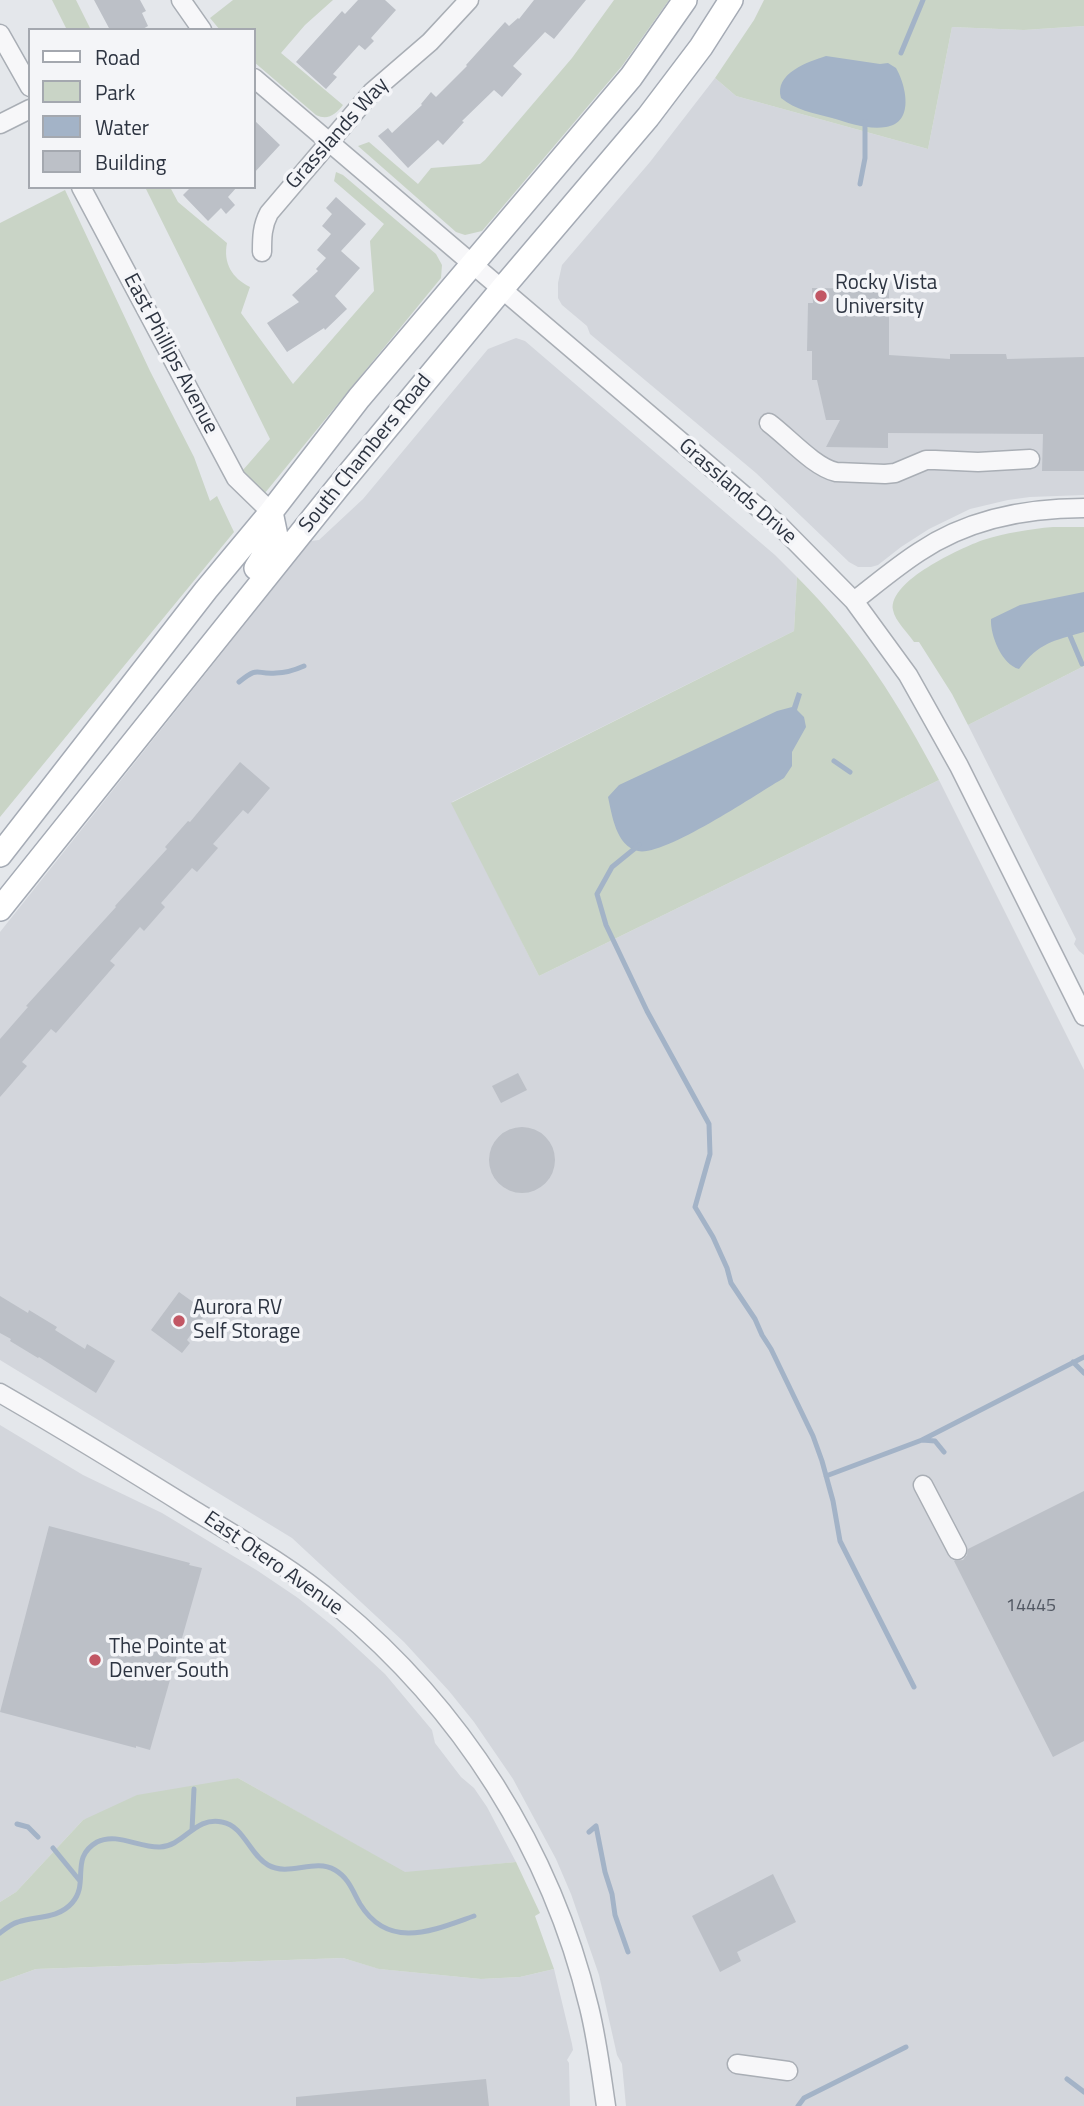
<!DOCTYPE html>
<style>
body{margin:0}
#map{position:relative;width:1084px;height:2106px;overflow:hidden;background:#e4e7eb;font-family:"Titillium Web",sans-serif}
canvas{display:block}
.legend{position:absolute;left:28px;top:28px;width:228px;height:161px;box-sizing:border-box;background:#f4f5f8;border:2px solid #a4a8af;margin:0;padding:9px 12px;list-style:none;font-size:21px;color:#2d3441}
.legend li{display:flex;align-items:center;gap:14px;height:35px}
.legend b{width:35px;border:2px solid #a4a8af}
</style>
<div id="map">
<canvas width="1084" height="2106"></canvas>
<ul class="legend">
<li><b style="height:9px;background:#fff"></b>Road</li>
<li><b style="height:19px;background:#c9d4c6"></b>Park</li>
<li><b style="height:19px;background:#a3b3c7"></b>Water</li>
<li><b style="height:19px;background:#bcc0c7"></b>Building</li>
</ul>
</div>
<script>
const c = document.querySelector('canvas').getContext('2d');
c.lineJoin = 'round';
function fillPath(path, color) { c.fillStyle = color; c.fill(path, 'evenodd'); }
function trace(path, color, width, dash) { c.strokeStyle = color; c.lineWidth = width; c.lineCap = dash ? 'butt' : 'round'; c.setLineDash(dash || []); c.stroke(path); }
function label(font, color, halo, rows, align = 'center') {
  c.font = font + ' "Titillium Web",sans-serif'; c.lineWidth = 7; c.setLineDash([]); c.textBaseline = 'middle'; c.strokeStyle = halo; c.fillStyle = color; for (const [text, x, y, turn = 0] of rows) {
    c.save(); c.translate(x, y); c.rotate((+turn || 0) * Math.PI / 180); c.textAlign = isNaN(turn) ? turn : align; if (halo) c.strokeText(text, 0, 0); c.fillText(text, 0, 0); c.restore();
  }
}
fillPath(new Path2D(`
 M1084,26V495L1030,497L1008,500L970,509L929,529L901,547L878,565L871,567H858L849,562L756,473L590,334L587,326L562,305L558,298V283L562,265L650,162L715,78L736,96L928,149L952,27L1024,30Z
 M516,338L525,341L546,359L775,555L797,577L794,631L452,802L539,976L939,780L1084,1070V2106H626L622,2064L617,2055L599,1975L571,1894L556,1859L513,1779L474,1722L449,1691L404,1642L292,1538L0,1360V932L311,541L319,540L363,499L488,349Z
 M1084,666V955L1079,951L1074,944L1076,939L968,725Z
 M0,1425L83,1475L162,1513L258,1571L298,1598L334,1627L385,1674L432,1730L435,1743L461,1777L474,1788L487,1807L516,1862L405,1873L238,1778L83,1820L16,1892L0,1902Z
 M343,1958L380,1969L481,1979L520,1977L554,1969L572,2044L573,2050L567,2060L569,2063L570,2106H0V1982L36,1969Z`), '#d3d6dc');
fillPath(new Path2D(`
 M52,0H76L91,30H67Z
 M233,0H333L305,25L281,53L343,105C336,114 328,121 316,115L254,62V30H220L210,18Z
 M614,0H669L622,66L482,231L465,235L456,232L358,146L369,142L418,184L431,168L480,164L485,160L572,58Z
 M764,0H1084V26L1024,30L952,27L928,149L736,96L715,78L754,20Z
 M336,172L343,175L436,254L442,265L441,278L260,499L242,479L243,470L270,439L145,187H170L178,202L227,243C223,263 232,278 250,287L241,313L293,384L374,291L370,241L384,224L334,181Z
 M65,190L150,371L194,457L210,501L217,496L234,532L0,817V223Z
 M1053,527H1084V666L968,725L952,694L919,642H914C908,633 895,621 893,610C888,581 961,548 983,540C1006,533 1029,529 1053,527Z
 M797,577C858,638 899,704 939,780L539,976L451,803L794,631Z
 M238,1778L405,1872L516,1862L540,1913L535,1916L554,1969L520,1977L481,1979L379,1969L343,1958L36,1969L0,1982V1902L16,1892L83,1820L137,1795Z`), '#c9d4c6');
fillPath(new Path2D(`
 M826,56L880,64L888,63L896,68C906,85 915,123 886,127C868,130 849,123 832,118C814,113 795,110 781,98C774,73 808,62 826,56Z
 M1084,592V632C1053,641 1040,642 1019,669C1002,665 990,635 991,619L1020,605Z
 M797,692L802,694L797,710L804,717L806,727L792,752V766L784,778C758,793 664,857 638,851C616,846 612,815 608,797L619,785L777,711L792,707Z`), '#a3b3c7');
trace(new Path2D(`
 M901,53L923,0
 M860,184L865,158V121
 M1068,631L1082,664
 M239,682C260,665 255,675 276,673C286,673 295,670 304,666
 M834,761L850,772
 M639,845L612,867L597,894L606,925L647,1011L709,1124L710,1154L695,1207L713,1237L727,1268L731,1283L755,1319L762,1335L771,1349L813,1436L822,1461L833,1501L840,1541L914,1687
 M1073,1362L1084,1373
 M922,1440L1084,1357
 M826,1476L922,1440L935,1441L944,1452
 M17,1824L28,1827L38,1837
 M192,1830L194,1789
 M589,1832L596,1826L605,1872L612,1894L615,1915L628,1952
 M53,1848L80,1881
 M0,1933C5,1929 11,1924 18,1922C36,1916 58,1919 72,1903C90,1883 69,1858 97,1842C117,1832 139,1848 160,1847C184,1846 195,1816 222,1822C244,1826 249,1854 268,1865C289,1877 314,1858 335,1870C349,1878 353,1892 360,1904C389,1951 434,1930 474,1916
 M1067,2079L1084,2092
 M798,2106L804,2098L906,2047`), '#a3b3c7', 5);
fillPath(new Path2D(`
 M94,0H140L146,11L142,13L148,26L141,30H110Z
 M358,0H385L396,10L371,38L374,41L365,50L359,45L333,74L337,77L326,89L296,62L342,11L345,14Z
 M534,0H586L554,39L545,32L513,66L522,74L502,97L494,90L462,121L464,122L443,145L438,140L408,168L378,136L388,128L392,133L422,105L421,104L431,92L436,97L467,66L466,65L505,22L509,26L518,18L519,19Z
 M254,120L280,145L254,173Z
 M191,187H237L228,197L235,205L226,214L221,208L208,221L183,195Z
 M336,197L366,224L341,251L360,268L335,296L347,309L325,330L324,328L287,352L267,323L299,302L292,295L318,271L316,269L326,258L317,250L331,234L322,226L332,214L326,208Z
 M812,288L889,289V355L950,359V354H1006L1007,359L1084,357V471H1042L1043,434L888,433V448L826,447L840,420H826L817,380H812V351H807L808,303H813Z
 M240,762L270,788L248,814L243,810L213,844L218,848L197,872L192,868L161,903L165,907L144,931L140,927L110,961L115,965L56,1033L51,1029L22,1062L27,1066L0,1097V1039L28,1007L26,1006L116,907L115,906L167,849L165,847L188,821L190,822Z
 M518,1073L527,1090L501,1103L492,1086Z
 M489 1160a33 33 0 1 1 66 0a33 33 0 1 1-66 0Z
 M179,1292L207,1312L187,1340L190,1343L182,1353L151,1330Z
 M0,1296L28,1313L29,1310L57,1327L55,1330L85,1349L87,1344L115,1361L96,1393L39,1357L38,1358L10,1341L11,1339L0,1333Z
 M1084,1491V1741L1053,1757L954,1561L963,1560L967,1555L968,1549Z
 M49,1526L190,1563L189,1565L202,1568L150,1750L136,1746V1748L0,1712Z
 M773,1874L796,1922L737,1952L741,1961L720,1972L692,1916Z
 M486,2079L489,2106H296V2097Z`), '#bcc0c7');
const minor = new Path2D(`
 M181,0L202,30
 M0,34L30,87
 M254,78L780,526L854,601L908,675L959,766L1084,1016
 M0,124L30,109
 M81,187L236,478L271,512
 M262,252C262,238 262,226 269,213L372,92L430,42L469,0
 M769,423C788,437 814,467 836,472L885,474L895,473L926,460H935L978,462L1030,459
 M854,601C876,584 896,567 919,552C968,519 1026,508 1084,508
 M0,1393C66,1431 131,1471 195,1511C243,1540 293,1569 336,1605C461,1708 551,1849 589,2007C597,2039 601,2073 606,2106
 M923,1485L957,1550
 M737,2064L788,2071`);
const major = new Path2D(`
 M256,568L276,536L271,512
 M0,855L206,590L271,512L359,398L631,77L685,0
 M0,909L338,487L501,290L648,117L701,47L731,0`);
trace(minor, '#a9aeb5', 21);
trace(major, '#a5abb5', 26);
trace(minor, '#f7f7f9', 18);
trace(major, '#fff', 23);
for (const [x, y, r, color] of [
 [821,296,7,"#c25764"],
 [179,1321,7,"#c25764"],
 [95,1660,7,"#c25764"]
]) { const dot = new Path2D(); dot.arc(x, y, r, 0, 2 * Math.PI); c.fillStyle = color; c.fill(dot); trace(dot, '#f4f5f8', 2.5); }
label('18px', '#515762', null, [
 ["14445",1031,1607]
]);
label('21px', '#2d3441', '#f4f5f8', [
 ["Grasslands Way",338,134,-48],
 ["East Phillips Avenue",170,354,62],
 ["South Chambers Road",366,454,-51],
 ["Grasslands Drive",737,492,41],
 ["East Otero Avenue",273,1564,35]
]);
label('21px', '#2d3441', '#f4f5f8', [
 ["Rocky Vista",835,284],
 ["University",835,308],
 ["Aurora RV",193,1309],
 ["Self Storage",193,1333],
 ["The Pointe at",109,1648],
 ["Denver South",109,1672]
], 'left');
</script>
